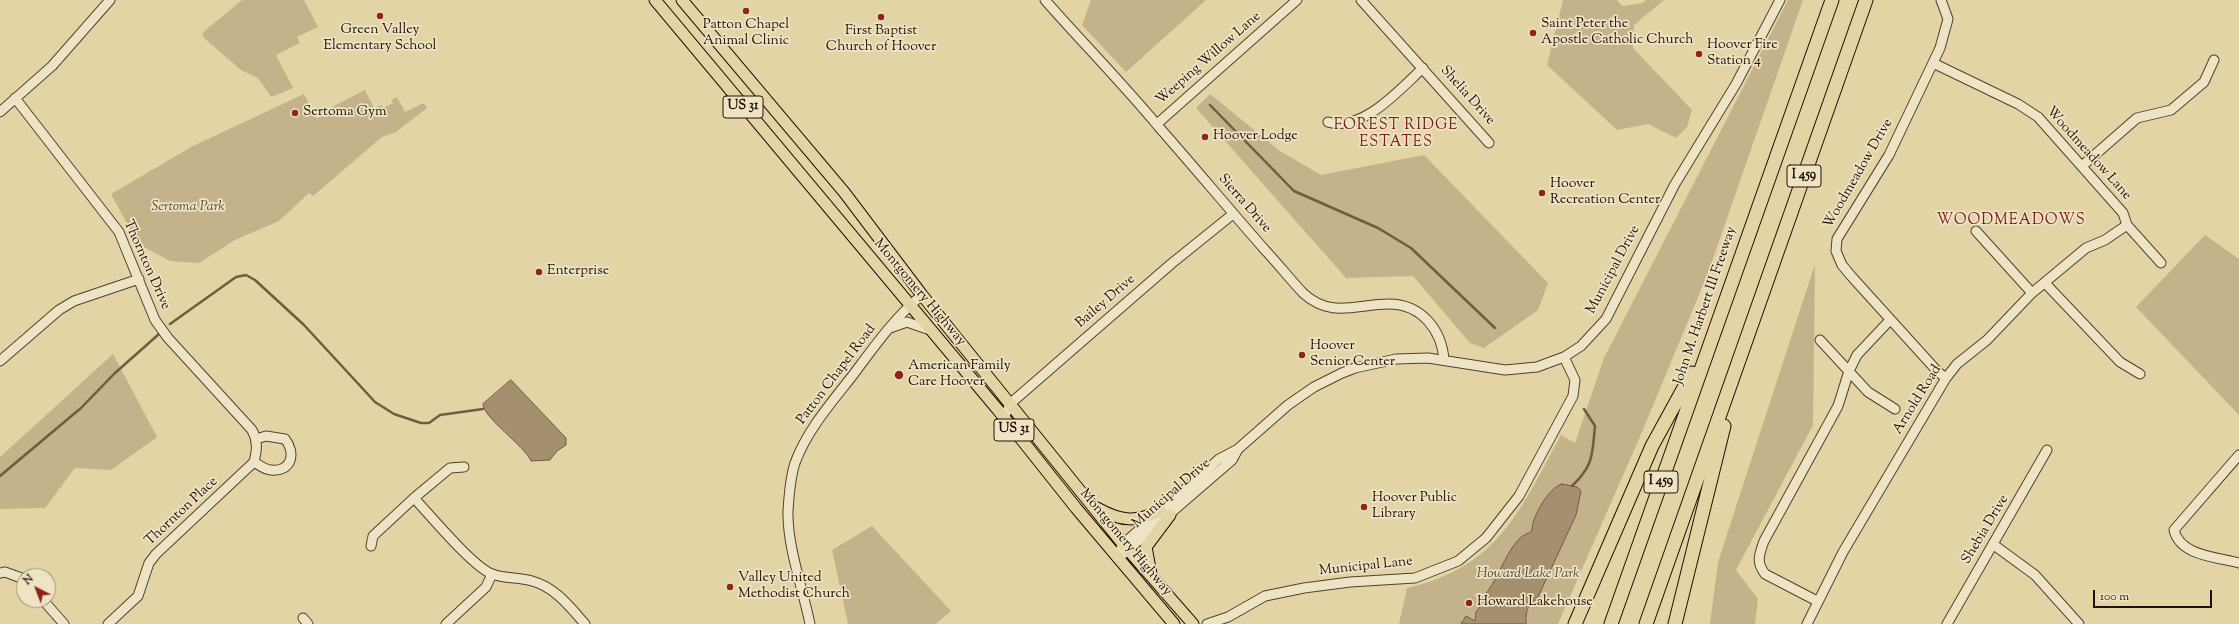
<!DOCTYPE html>
<style>
body{margin:0}
#map{position:relative;width:2239px;height:624px;overflow:hidden;background:#e3d4a6;font-family:"Sorts Mill Goudy",serif}
canvas{display:block}
.north{position:absolute;left:16px;top:568px;width:40px;height:40px;box-sizing:border-box;background:#ede3c5;border:1px solid #9f8d76;border-radius:50%;rotate:318deg;font-size:11px;font-weight:700;line-height:16px;text-align:center;color:#2a0c00}
.north::after{content:'';display:block;margin:auto;width:14px;height:18px;background:#8f2418;clip-path:polygon(50% 0,100% 100%,50% 72%,0 100%)}
.scale{position:absolute;left:2093px;top:590px;width:119px;height:18px;box-sizing:border-box;border:2px solid #2a0c00;border-top:0;padding-left:5px;font-size:12px;line-height:14px;white-space:nowrap;color:#2a0c00;-webkit-text-stroke:3px #ede3c5;paint-order:stroke}
</style>
<div id="map">
<canvas width="2239" height="624"></canvas>
<div class="north">N</div>
<div class="scale">100 m</div>
</div>
<script>
const c = document.querySelector('canvas').getContext('2d');
c.lineJoin = 'round';
function fillPath(path, color) { c.fillStyle = color; c.fill(path, 'evenodd'); }
function trace(path, color, width, dash) { c.strokeStyle = color; c.lineWidth = width; c.lineCap = dash ? 'butt' : 'round'; c.setLineDash(dash || []); c.stroke(path); }
function label(font, color, halo, rows, align = 'center') {
  c.font = font + ' "Sorts Mill Goudy",serif'; c.lineWidth = 3.5; c.setLineDash([]); c.textBaseline = 'middle'; c.strokeStyle = halo; c.fillStyle = color; for (const [text, x, y, turn = 0] of rows) {
    c.save(); c.translate(x, y); c.rotate((+turn || 0) * Math.PI / 180); c.textAlign = isNaN(turn) ? turn : align; if (halo) c.strokeText(text, 0, 0); c.fillText(text, 0, 0); c.restore();
  }
}
fillPath(new Path2D(`
 M242,0H304L318,27L297,37L300,43L276,55L293,88L271,97L258,78L241,70L204,38L202,34L207,29Z
 M1091,0H1206L1126,72L1082,25Z
 M1563,0H1617L1622,6L1643,3L1646,0H1664L1634,25L1633,48L1692,110L1687,127L1676,138L1648,124L1617,130L1547,65Z
 M1788,0H1803L1708,273L1642,432L1558,624H1399L1407,588C1499,567 1520,510 1561,435L1575,443L1604,358Z
 M365,90L374,108L381,105L383,108L393,103L391,100L397,97L405,112L424,103L427,108L396,132L382,137L313,196L309,193L279,221L235,240L199,263L170,261L138,244L111,194L193,146L304,94L317,119L326,110Z
 M1210,94L1280,151L1321,175L1424,155L1548,283L1538,310L1484,348L1470,343L1413,276L1346,278L1196,108Z
 M2205,235L2239,259V415L2136,307Z
 M1815,264L1813,425L1736,570L1758,599L1755,624H1710L1718,562Z
 M113,354L157,437L111,470L75,468L45,508L0,509V457Z
 M872,526L951,611L936,624H848L832,550Z`), '#c4b28a');
const water = new Path2D(`
 M511,380L566,438V445L557,451L550,460L531,461C524,445 483,418 483,404Z
 M1562,484L1577,487L1581,491L1576,515L1537,599C1526,606 1526,612 1526,624H1461L1466,616L1475,621L1476,612L1485,600L1482,598C1498,582 1503,556 1519,539C1522,535 1528,534 1532,531C1531,518 1549,487 1562,484Z`);
fillPath(water, '#a4906e');
trace(water, '#735b42', 1);
trace(new Path2D(`
 M1210,105L1294,191L1378,228L1411,248L1495,328
 M170,324L236,277L246,275L255,280L304,325L375,402L394,414L421,423H429L440,415L483,409
 M0,476L81,408L115,373L159,334
 M1572,486C1594,465 1592,455 1595,426L1584,409`), '#735b42', 2.5);
const minor = new Path2D(`
 M1045,0C1082,42 1122,83 1158,126C1194,167 1229,209 1265,250C1278,264 1290,279 1303,293C1331,319 1357,304 1389,304C1422,304 1442,331 1444,360
 M1361,0L1489,143
 M1941,0L1948,19L1940,48L1889,155L1837,239L1836,251L1842,265L1852,277L1938,372L1946,378
 M1933,63L2018,104L2038,117L2123,213L2127,225L2161,263
 M15,98L119,232L155,320L168,338L252,430C258,441 257,450 254,462L156,554L149,563L138,596L108,624
 M0,112L52,66L110,0
 M1328,122C1362,133 1400,89 1423,68
 M1157,124L1297,0
 M2082,166L2137,118L2171,110L2204,82L2214,60
 M1976,231L2032,293
 M2045,283L2120,362L2140,374
 M890,328L907,322L930,330
 M1820,340L1868,392L1895,409
 M0,361L59,310L74,301L139,279
 M1004,417L1011,403L1171,264L1233,214
 M2239,455L2174,530C2180,556 2217,557 2239,563
 M254,462C259,465 265,470 271,470C292,472 296,453 285,439L266,436L256,439
 M414,498C430,515 473,567 492,574C505,579 519,577 532,581C555,587 570,607 585,624
 M1994,545L2035,575L2079,624
 M371,546L373,536L414,498L450,468L464,467
 M1123,554L1232,460L1238,449
 M1117,558L1123,544L1219,459L1238,449L1288,405L1314,387L1342,373L1355,368L1396,359L1428,358L1505,370L1537,367L1564,357L1581,346L1606,319L1675,184L1736,84L1780,0
 M0,573L5,572L24,579
 M43,600L64,624
 M1817,601L1765,574C1756,562 1759,555 1764,541L1838,406L1849,371L1857,355L1890,320
 M303,618L308,624
 M446,624L486,587L492,574
 M810,624C803,589 787,546 788,511C789,495 790,478 795,463C807,430 832,402 853,375C874,347 895,317 922,295
 M1207,624L1228,617L1265,596L1304,588L1350,582L1415,578L1458,561L1486,538L1519,496L1573,396L1575,380L1564,357
 M1807,624L1843,552L1946,378L1957,364L1987,340L2032,293L2086,248L2105,240L2127,225
 M1947,624L2047,450`);
const major = new Path2D(`
 M655,0L998,410L1076,508L1174,624
 M682,0L844,192L922,295L1123,544L1193,624
 M1097,508C1122,522 1135,522 1161,511
 M1151,574L1146,547L1170,515`);
const highway = new Path2D(`
 M1575,624L1652,446L1692,373
 M1611,624L1832,0
 M1646,624L1866,0
 M1675,624L1724,426`);
trace(minor, '#583e2a', 11);
trace(major, '#2a0c00', 13);
trace(highway, '#2a0c00', 15);
trace(minor, '#ede3c5', 9);
trace(major, '#e3d4a6', 11);
trace(highway, '#e3d4a6', 13);
for (const [x, y, r, color] of [
 [746,11,4,"#8f2418"],
 [380,16,4,"#8f2418"],
 [881,17,4,"#8f2418"],
 [1533,33,4,"#8f2418"],
 [1699,54,4,"#8f2418"],
 [295,113,4,"#8f2418"],
 [1205,137,4,"#8f2418"],
 [1542,193,4,"#8f2418"],
 [539,272,4,"#8f2418"],
 [1302,355,4,"#8f2418"],
 [899,375,5,"#8f2418"],
 [1364,507,4,"#8f2418"],
 [730,587,4,"#8f2418"],
 [1469,603,4,"#8f2418"]
]) { const dot = new Path2D(); dot.arc(x, y, r, 0, 2 * Math.PI); c.fillStyle = color; c.fill(dot); trace(dot, '#ede3c5', 1.5); }
for (const [x, y, w] of [
 [743,107,40],
 [1804,176,34],
 [1014,430,40],
 [1661,482,34]
]) { const box = new Path2D(); box.roundRect(x - w / 2, y - 11, w, 22, 3); c.fillStyle = '#ede3c5'; c.fill(box); trace(box, '#2a0c00', 1); }
label('bold 13px', '#2a0c00', null, [
 ["US 31",743,107],
 ["I 459",1804,176],
 ["US 31",1014,430],
 ["I 459",1661,482]
]);
label('14px', '#2a0c00', '#ede3c5', [
 ["Saint Peter the",1541,25],
 ["Apostle Catholic Church",1541,41],
 ["Patton Chapel",746,26,"center"],
 ["Animal Clinic",746,42,"center"],
 ["Green Valley",380,31,"center"],
 ["Elementary School",380,47,"center"],
 ["First Baptist",881,32,"center"],
 ["Church of Hoover",881,48,"center"],
 ["Hoover Fire",1707,46],
 ["Station 4",1707,62],
 ["Sertoma Gym",303,113],
 ["Hoover Lodge",1213,137],
 ["Hoover",1550,185],
 ["Recreation Center",1550,201],
 ["Enterprise",547,272],
 ["Hoover",1310,347],
 ["Senior Center",1310,363],
 ["American Family",908,367],
 ["Care Hoover",908,383],
 ["Hoover Public",1372,499],
 ["Library",1372,515],
 ["Valley United",738,579],
 ["Methodist Church",738,595],
 ["Howard Lakehouse",1477,603]
], 'left');
label('14px', '#2a0c00', '#ede3c5', [
 ["Weeping Willow Lane",1209,59,-41],
 ["Shelia Drive",1467,96,48],
 ["Woodmeadow Lane",2088,154,48],
 ["Woodmeadow Drive",1859,174,-60],
 ["Sierra Drive",1244,204,49],
 ["Thornton Drive",146,265,66],
 ["Municipal Drive",1614,270,-62],
 ["Montgomery Highway",919,293,50],
 ["Bailey Drive",1106,302,-41],
 ["John M. Harbert III Freeway",1706,306,-71],
 ["Patton Chapel Road",837,375,-53],
 ["Arnold Road",1918,400,-58],
 ["Municipal Drive",1172,494,-41],
 ["Thornton Place",182,512,-43],
 ["Shebia Drive",1986,530,-59],
 ["Montgomery Highway",1125,543,50],
 ["Municipal Lane",1366,567,-6]
]);
label('italic 14px', '#604630', '#ede3c5', [
 ["Sertoma Park",188,208],
 ["Howard Lake Park",1528,575]
]);
c.letterSpacing = '1px';
label('15px', '#7a1f14', '#ede3c5', [
 ["FOREST RIDGE",1396,126],
 ["ESTATES",1396,143],
 ["WOODMEADOWS",2011,221]
]);
c.letterSpacing = '0px';
</script>
